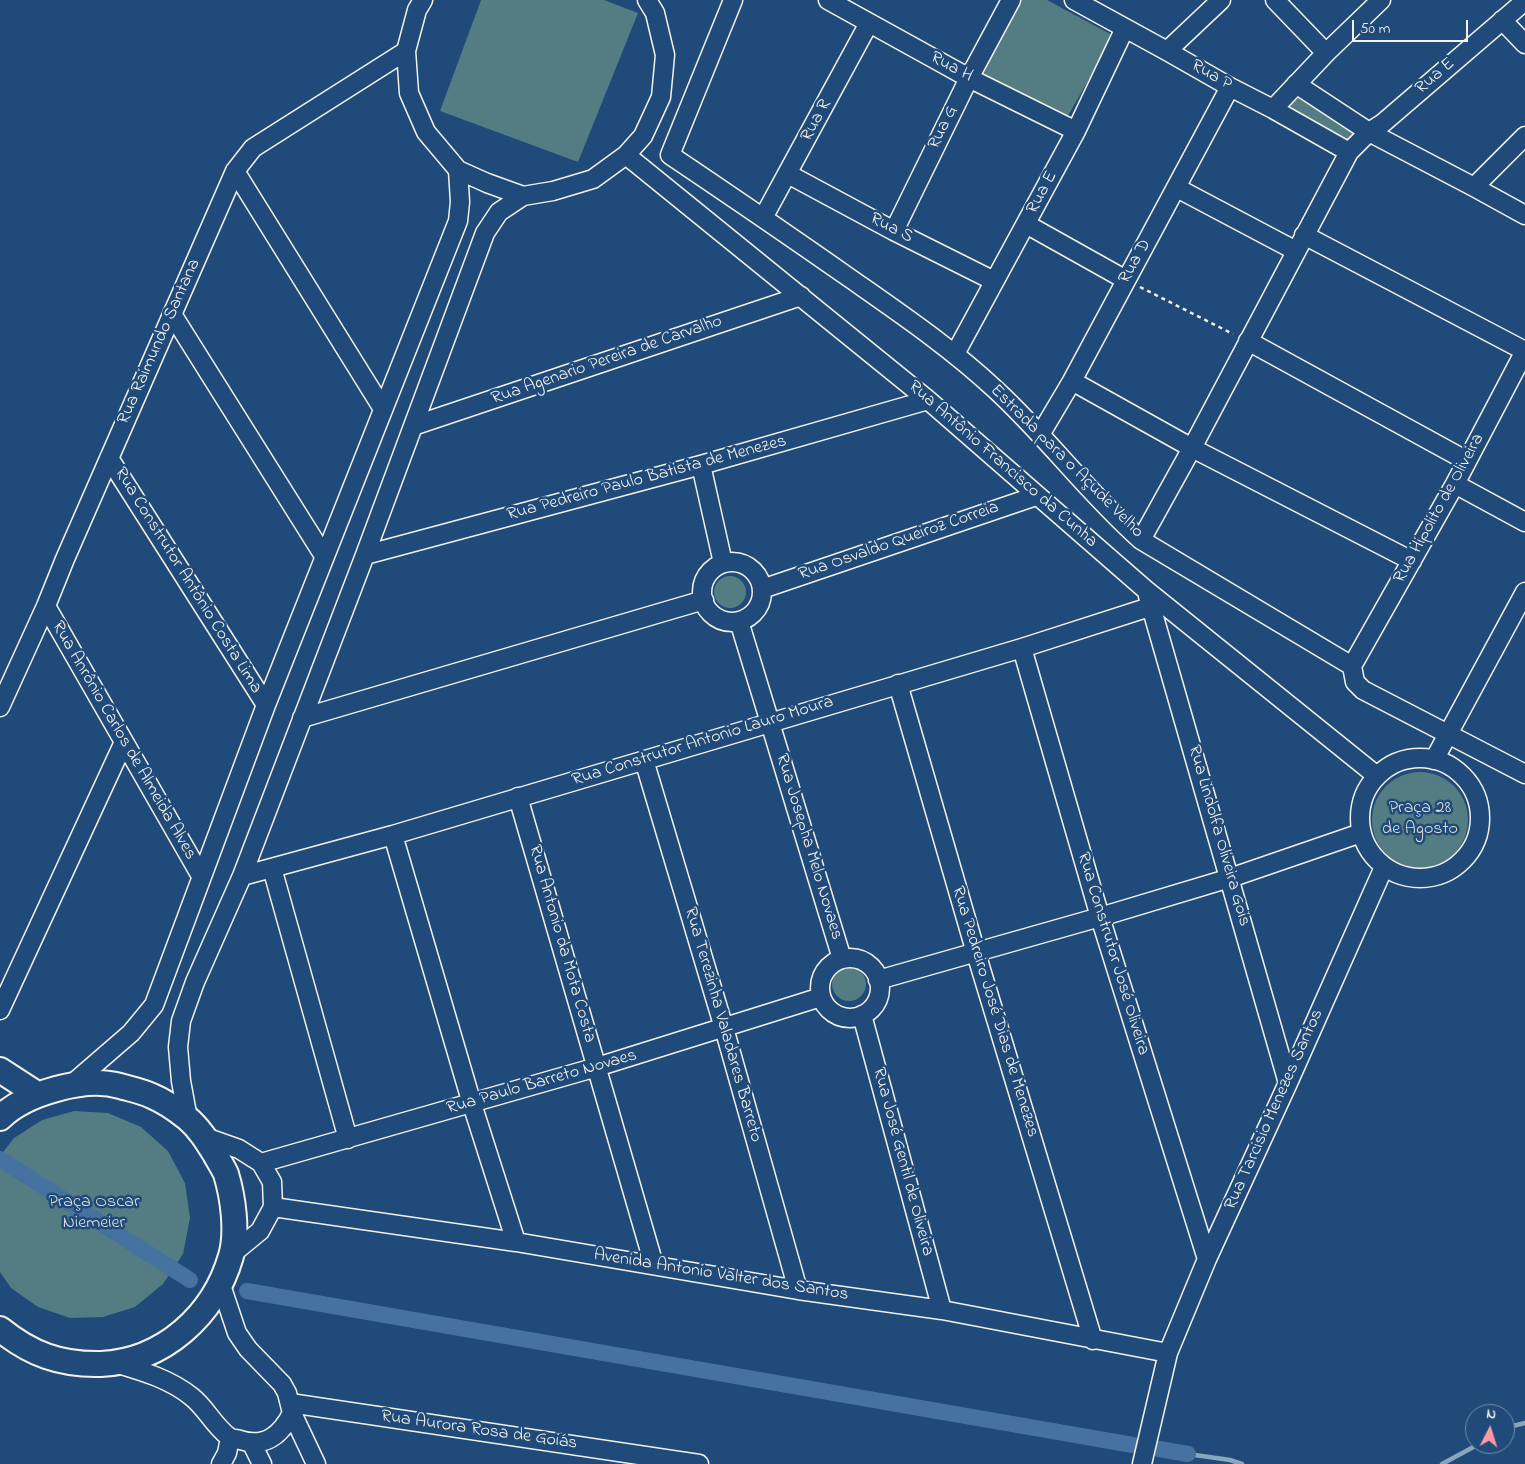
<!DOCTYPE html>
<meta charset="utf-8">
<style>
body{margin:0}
#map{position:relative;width:1525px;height:1464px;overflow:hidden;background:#1f4a7a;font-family:"Indie Flower",sans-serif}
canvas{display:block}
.north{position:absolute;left:1465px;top:1404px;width:50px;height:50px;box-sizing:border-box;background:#1f4a7a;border:1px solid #748da6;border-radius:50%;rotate:5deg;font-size:14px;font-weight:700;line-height:20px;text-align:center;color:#f4f1e8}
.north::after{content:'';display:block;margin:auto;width:18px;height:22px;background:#ff9aa2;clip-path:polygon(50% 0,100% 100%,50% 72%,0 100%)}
.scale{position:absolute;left:1352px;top:20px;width:116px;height:22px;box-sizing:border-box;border:2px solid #f4f1e8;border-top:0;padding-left:6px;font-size:15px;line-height:18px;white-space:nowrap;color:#f4f1e8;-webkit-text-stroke:4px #1f4a7a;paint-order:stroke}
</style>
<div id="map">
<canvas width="1525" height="1464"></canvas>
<div class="north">N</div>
<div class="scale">50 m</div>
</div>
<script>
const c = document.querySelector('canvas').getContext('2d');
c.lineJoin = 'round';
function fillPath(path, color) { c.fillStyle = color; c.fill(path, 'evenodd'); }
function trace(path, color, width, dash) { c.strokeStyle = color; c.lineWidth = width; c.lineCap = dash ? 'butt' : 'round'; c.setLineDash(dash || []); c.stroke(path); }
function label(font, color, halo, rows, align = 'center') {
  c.font = font + ' "Indie Flower",sans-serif'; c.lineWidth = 5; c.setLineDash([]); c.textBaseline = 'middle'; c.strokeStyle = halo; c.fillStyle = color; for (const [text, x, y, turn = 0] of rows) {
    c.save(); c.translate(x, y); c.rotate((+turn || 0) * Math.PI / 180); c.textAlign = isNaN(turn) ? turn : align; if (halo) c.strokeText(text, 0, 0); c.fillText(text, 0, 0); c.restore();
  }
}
fillPath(new Path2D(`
 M481,0H604L638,13L578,162L440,111Z
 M1019,0H1047L1114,36L1066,119L980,75Z
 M1299,91L1360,134L1350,145L1282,108Z
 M714 592a16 16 0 1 1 32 0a16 16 0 1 1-32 0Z
 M1372 820a48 48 0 1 1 96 0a48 48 0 1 1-96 0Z
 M832 984a17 17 0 1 1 34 0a17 17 0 1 1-34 0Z
 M74,1111L108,1113L141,1127L168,1151L185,1183L190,1218L183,1254L163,1284L135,1307L103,1317L70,1318L38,1307L11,1288L0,1272V1156L14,1138L42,1120Z`), '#537c83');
trace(new Path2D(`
 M1505,1430L1513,1426L1525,1423
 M1188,1454L1230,1460L1242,1464
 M1442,1464L1479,1444`), '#8ba5bd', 4.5);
trace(new Path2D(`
 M0,1159L190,1280
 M247,1291L1133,1445
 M1159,1449L1188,1454`), '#4572a0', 16);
const street = new Path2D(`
 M423,0L417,10L406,51L409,93L426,132L458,170L487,183L523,196L553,191L593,179L626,155L643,136L661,97L665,55L655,13L647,0
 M733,0L670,155C731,196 791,237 851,279C901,314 951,348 996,390C1047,437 1089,494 1141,540L1352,666L1355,682L1363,690L1525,774
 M828,0L969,78L1076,131
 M1074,0L1167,51L1230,87L1273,109L1349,152
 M1275,0L1326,53
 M1502,20L1525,44
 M1167,51L1221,0
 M1296,84L1369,132L1383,123L1525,1
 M1273,109L1326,53L1381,0
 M626,155L928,400L1146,590L1377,776
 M235,171L383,409
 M788,174L894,231L994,281
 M1474,187L1525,136
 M1177,188L1296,251
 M763,218L869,23
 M1026,224L1126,280
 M894,231L969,78L1011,0
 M1304,235L1525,351
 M172,314L324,556
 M1248,341L1467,461
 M955,354L1076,131L1125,28
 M1072,381L1192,448L1412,561
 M413,426L801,296
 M1040,435L1072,381L1230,87
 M109,458L266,705
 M701,465L723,563
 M1455,484L1525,522
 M1141,540L1192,448L1349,152L1369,132L1474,187L1525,215
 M365,555L701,465L928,400
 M702 592a30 30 0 1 1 60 0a30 30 0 1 1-60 0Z
 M762,589L1036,496
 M1148,596L1288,1083
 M46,606L201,876
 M739,621L842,959
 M1022,648L1100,917L1207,1259
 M1352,666L1455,484L1525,351
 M898,684L976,953L1093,1340
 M0,707L46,606L65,559L235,171L253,148L406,51
 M302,718L704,600
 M1360 818a60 60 0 1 1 120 0a60 60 0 1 1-120 0Z
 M644,760L724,1028L798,1290
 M1434,760L1525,592
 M518,797L654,1265
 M393,835L472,1104L516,1242
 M272,868L348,1139
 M242,876L393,835L1022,648L1162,603
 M820 988a30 30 0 1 1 60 0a30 30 0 1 1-60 0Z
 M878,980L1100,917L1230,878L1361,833
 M0,1010L124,742
 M862,1015L942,1310
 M72,1084L131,1033L154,1005L266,705L458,221L460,202L458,170
 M188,1119L181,1081L178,1047L181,1021L195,982L242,876L365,555L485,233L499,212L523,196
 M205,1137L239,1149L261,1163L272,1182L273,1207L260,1231L232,1254
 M261,1163L597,1067L821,997
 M273,1207L516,1242L798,1290L942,1310L1168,1353
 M221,1285L237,1333L248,1349L282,1384L287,1393L292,1413L316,1464
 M115,1363C142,1371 170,1379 192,1397C206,1408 214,1426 229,1437C232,1439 237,1439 240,1440C265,1448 281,1435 292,1413
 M290,1403L699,1464
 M252,1444L262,1464
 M221,1464L227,1453L230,1438
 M1142,1464L1168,1353L1207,1259L1288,1083L1384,867`);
const secondary = new Path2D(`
 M0,1070L37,1094
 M0,1118C25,1093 86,1076 120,1086C130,1089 142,1091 152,1096C164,1101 177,1110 187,1118C199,1128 207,1141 215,1154C218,1160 223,1167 226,1174C233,1197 238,1232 231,1256C214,1315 164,1361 101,1364C60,1365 31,1354 0,1329`);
trace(street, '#f4f1e8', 21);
trace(secondary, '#f4f1e8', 28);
trace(new Path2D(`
 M1140,287L1233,334`), '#f4f1e8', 2.5, [4, 4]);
trace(street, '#1f4a7a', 18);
trace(secondary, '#1f4a7a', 24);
label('18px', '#f4f1e8', '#1f4a7a', [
 ["Rua H",951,68,28],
 ["Rua P",1211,76,30],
 ["Rua E",1436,77,-41],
 ["Rua R",817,121,-62],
 ["Rua G",944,128,-64],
 ["Rua E",1043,193,-62],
 ["Rua S",891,229,27],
 ["Rua D",1136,262,-61],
 ["Rua Raimundo Santana",160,342,-66],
 ["Rua Agenario Pereira de Carvalho",607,361,-19],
 ["Estrada para o Açude Velho",1066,462,45],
 ["Rua Antônio Francisco da Cunha",1002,465,41],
 ["Rua Pedreiro Paulo Batista de Menezes",647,479,-15],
 ["Rua Hipolito de Oliveira",1440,509,-61],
 ["Rua Osvaldo Queiroz Correia",899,542,-19],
 ["Rua Construtor Antônio Costa Lima",187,581,58],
 ["Rua Anrônio Carlos de Almeida Alves",123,741,60],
 ["Rua Construtor Antonio Lauro Moura",703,742,-17],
 ["Rua Lindolfa Oliveira Gois",1218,836,74],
 ["Rua Josepha Melo Novaes",808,847,73],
 ["Rua Antonio da Mota Costa",561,944,74],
 ["Rua Construtor José Oliveira",1112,954,73],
 ["Rua Pedreiro José Dias de Menezes",994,1012,73],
 ["Rua Terezinha Valadares Barreto",722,1025,74],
 ["Rua Paulo Barreto Novaes",542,1083,-16],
 ["Rua Tarcisio Menezes Santos",1275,1110,-66],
 ["Rua José Gentil de Oliveira",902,1162,75],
 ["Avenida Antonio Valter dos Santos",721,1276,9],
 ["Rua Aurora Rosa de Goiás",479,1431,8]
]);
label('18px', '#dcdfd9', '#1f4a7a', [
 ["Praça 28",1420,809],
 ["de Agosto",1420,830],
 ["Praça Oscar",94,1203],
 ["Niemeier",94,1224]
]);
</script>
